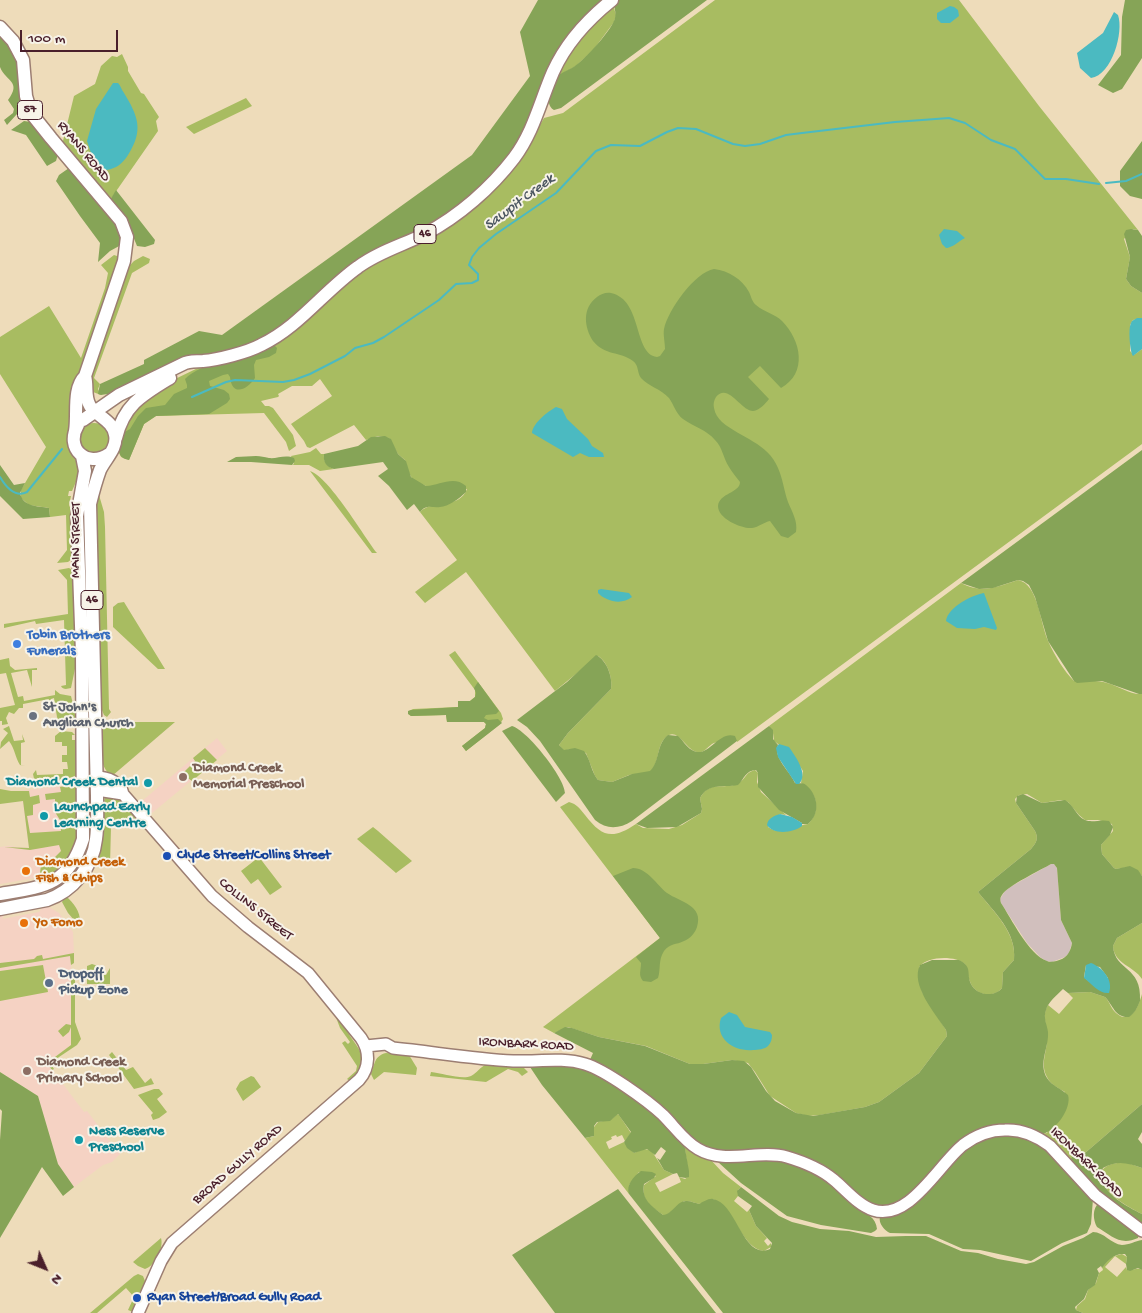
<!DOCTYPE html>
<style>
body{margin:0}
#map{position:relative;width:1142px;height:1313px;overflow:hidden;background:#eedcba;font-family:"Gochi Hand",sans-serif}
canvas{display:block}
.north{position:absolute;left:20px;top:1243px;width:50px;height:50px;-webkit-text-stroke:4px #f7f3e8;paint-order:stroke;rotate:134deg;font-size:14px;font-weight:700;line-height:20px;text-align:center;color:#4a1f2b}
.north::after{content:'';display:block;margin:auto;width:18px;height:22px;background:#4a1f2b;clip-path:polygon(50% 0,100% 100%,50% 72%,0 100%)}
.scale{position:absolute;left:20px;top:30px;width:98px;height:22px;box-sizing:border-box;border:2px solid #4a1f2b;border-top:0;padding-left:6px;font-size:15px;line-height:18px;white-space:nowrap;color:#4a1f2b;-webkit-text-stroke:4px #f7f3e8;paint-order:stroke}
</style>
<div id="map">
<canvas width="1142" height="1313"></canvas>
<div class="north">N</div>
<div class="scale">100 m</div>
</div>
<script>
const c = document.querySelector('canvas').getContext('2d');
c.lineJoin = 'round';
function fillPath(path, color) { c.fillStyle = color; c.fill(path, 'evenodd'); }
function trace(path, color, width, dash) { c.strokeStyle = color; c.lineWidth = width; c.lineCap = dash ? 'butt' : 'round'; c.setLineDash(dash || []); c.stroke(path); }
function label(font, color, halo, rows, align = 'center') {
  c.font = font + ' "Gochi Hand",sans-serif'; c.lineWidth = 4; c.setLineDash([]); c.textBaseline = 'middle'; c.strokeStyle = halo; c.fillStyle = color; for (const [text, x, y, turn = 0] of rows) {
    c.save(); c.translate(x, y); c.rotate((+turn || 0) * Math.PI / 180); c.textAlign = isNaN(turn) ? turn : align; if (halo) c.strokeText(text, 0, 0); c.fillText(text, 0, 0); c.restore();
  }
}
fillPath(new Path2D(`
 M217,738L227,751L152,813L142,801Z
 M69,785L77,788L62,868L33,883L34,878L0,884V847L9,846L29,848L21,791Z
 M47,906L59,913L73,932L74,955L71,956V1045L47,1063L84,1112L87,1111L120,1154L112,1162L103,1165L74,1187L58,1164L38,1096L0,1072V914L5,913L2,919L39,912L43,907Z`), '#f5d2c3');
fillPath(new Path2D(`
 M1051,864H1054L1057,868L1061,920L1072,943L1069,953L1065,957L1052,962L1046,961L1040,957L1027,943L1001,903L1000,899L1005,891L1012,886Z`), '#d1bfbd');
fillPath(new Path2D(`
 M715,0H959L1039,106L1138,230L1133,229L1124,239L1130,257L1126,279L1131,286L1142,293V318L1133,320L1130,325V351L1134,355L1142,349V444L737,742V741C730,741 720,741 714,743C707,746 704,756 694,751C685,747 677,727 666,737C656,746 660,763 650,772L629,775L612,782L598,780L595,776L586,753L570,749L564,751L559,745L568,733L611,689C613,678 607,661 598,656L555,691L466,572L425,603L415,592L457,560L420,512C432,499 459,510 467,489L426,486L413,480L409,473L405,460L398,454L389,438L378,436L366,440L354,425L310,448L307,447L304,441L291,424L332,396L320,379L312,386H292L278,394L279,396L278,397L261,401L265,406H269L273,408L293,435L296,446L289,451L286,442L264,413L156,416L144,424L129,460L121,457L118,449L131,410L171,381L202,366L336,288L533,137L544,118L563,113Z
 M617,1L614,8L616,15L614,22L594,49L576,66L558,76L556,75L581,35Z
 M122,54L128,67V71L141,93L144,94L159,117L156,121L158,131L110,200L62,145L74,96L95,84L101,66L112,56L117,57Z
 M246,98L252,106L194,134L186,127Z
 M114,255L117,256L118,259L99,325L88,347L75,384L68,442L79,465V475L72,491H69L68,496H71L69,505L72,512L73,558L68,562L57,563L67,550L66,515L50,517L49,508L29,505L21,498V490L46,447L0,374V337L49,306L81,358L105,288L108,273L101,265Z
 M143,256L150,259L149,263L132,273L94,378L100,384L98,389L101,395L93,392L89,383L127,268L134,261Z
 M79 438a15 15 0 1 1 30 0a15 15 0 1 1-30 0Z
 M316,448L321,454H324C323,461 327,467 334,469L320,471L309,465H292L294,464L291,456L310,452Z
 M310,471C329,477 363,535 377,553H372Z
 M99,495L104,512L105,527L109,709L111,712L107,717L104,715L101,708L96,504Z
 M69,568L74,571L76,664L71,688C67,689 63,690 61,686L66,685L64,620L36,624L35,621L4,628V624L68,614L67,580L58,570Z
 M1018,580C1039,584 1040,625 1049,643C1055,656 1064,671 1074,681C1085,681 1097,680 1107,683C1119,686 1130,695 1142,694V876C1134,866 1128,867 1116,869L1114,868L1102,854L1101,845L1113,831L1112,824L1099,820H1085L1079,815L1068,802L1061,800L1042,803L1027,794L1019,795L1015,799L1016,803L1035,831C1039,839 1036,843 1031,849L978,892C994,912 1017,933 1014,960L1003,972L1002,988C994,998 977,996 971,984C968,978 967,970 965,964C955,955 927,956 919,967L922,992L946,1030L947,1036L919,1073L879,1102L865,1107L820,1115L808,1116L796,1113L770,1096L755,1072L748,1063L732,1060L703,1064H690L646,1046L599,1037L568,1027L554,1033L543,1027L660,938L560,807L569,802C577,804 580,809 585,815C602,837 612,840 636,824L643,828L669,829L682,825L701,813L702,809L700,798C711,778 726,792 740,782C746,778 746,772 755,770L758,773L757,782L761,792L786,815L780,814L768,823V827C781,837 796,825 808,824C822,811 817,791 801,783L803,771L792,754L774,741L773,733L769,726L961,583C983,594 996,587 1018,580Z
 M124,602L165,669H158L113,627V607L118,603Z
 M455,651L501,713L503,719L500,724L466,751L462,746L485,728L486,724L484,722H447L446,715L411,716L408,713L409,711L413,709L458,707V701H470L475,697V690L449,655Z
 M9,658L10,666L15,670L37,668V670H32V687L27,670L11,673L18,697L23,696L24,701L55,695V690L60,694L71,696L76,716V727L69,728L60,724L57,717L54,698L51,699V708L48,705L49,699L23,704V708H19L14,714L9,712L6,718L8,724L2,725V721H0V708L15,705L6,673L0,674V660Z
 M109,722H175L112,776C97,766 102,745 102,729L104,725Z
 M9,726L14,741L23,740L22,734L25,742L21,743V765L25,766L20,765C15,757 15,749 9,741L0,749L1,742L8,733L3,729Z
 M61,731L72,732L75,735H72V740H75L78,766L77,775L70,778L35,783L33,774L36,770L37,775L63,774V769H68L67,762H62V755H67V746H62V742H55V736Z
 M205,748L217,760L192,781L182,774L195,761L193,758Z
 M69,785L77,788V838L72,854L58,872L39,881L41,865L46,862L45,860L49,859L50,862L61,851L59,845L30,850L4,847L29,848L23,801L0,804V789L11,791H29L30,797L39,795L40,803L33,805V815L27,816L30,833L61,831L60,820L55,812V799L46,800L45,794L61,792L60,787Z
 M105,797H117L143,827H111L110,865H94Z
 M373,827L378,831L412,861L396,873L357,839Z
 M259,857L282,887L270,895L258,879L251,884L241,871Z
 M64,898H68C77,907 81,914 80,927L68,913L62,902Z
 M1142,923V979C1134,966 1114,964 1113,946L1117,938Z
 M74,953V963L71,965L70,956L0,968V963L34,959L37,956L42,955L43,959Z
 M92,964L98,966L97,972L106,975L110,968V984H87V966Z
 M43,965L48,992L0,1001V971Z
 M71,970L75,971V1022L81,1039L77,1045L50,1063L54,1069L52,1070L47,1063L71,1045V1027L69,1032L63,1037L58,1031L66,1024L71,1025Z
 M1090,992L1105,997C1110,1002 1111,1009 1116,1013C1131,1026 1139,1005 1142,994V1104L1085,1153L1070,1161L1040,1134L1047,1133L1065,1092C1058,1088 1050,1084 1047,1077C1040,1064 1047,1052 1047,1039C1048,1026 1041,1016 1048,1005L1059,1014L1073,998L1068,993Z
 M334,1012C342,1016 343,1023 347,1031C360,1053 373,1058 350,1081L347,1079L356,1071L357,1066L342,1043L345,1041L348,1044L350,1042L340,1028Z
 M112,1052L126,1070L133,1067L145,1083L151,1078L154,1084L134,1089L109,1055Z
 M386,1053L409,1055L417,1068L416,1075L384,1072L374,1080L371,1074C375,1064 374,1056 386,1053Z
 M487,1064L519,1065L523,1067L528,1072L522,1076L518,1072L508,1069L486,1082L430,1076L431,1072C442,1073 462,1080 471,1076C477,1073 480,1067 487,1064Z
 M251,1076L254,1077L261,1087L243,1101L236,1089L240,1082Z
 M154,1089H159L163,1094L157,1099L167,1112L159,1118L153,1120L151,1115L153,1113L138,1095Z
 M617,1114L619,1115L631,1133L625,1141L622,1135L617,1137L616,1135L611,1137L612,1139L606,1142L609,1149L624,1142L634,1153L643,1149L651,1150L664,1170L673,1174L655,1183L660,1192L681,1182L679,1177L685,1179L689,1176L684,1143L710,1159L723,1173L741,1187L738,1190V1196L734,1201L747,1212L749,1210L756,1226L767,1238L764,1241L768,1246L771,1243V1247L764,1251C742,1249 735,1209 713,1199L699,1204L689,1201H684L667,1215H663C651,1206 641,1201 644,1185L656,1176L639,1172L629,1185V1194L585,1138L594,1136V1127L598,1122C605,1120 611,1122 617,1114Z
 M1125,1162L1142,1168V1214C1127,1206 1101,1193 1100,1173C1105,1164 1115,1163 1125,1162Z
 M161,1238C164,1248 155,1266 145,1269L138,1266L133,1262Z
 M1122,1254L1127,1257L1126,1264L1115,1256L1105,1267L1117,1277L1126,1267L1127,1270C1133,1271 1137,1267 1142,1270V1313H1083L1076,1310L1077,1306L1085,1299L1088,1290L1096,1283L1099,1273L1103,1270L1102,1267L1111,1257Z
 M138,1274L143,1276L145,1281L133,1312L128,1310L134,1297L126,1288L97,1313H90L134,1276Z`), '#a8bc61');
fillPath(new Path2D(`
 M538,0H606L596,8L505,163L452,212L413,236L271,336L114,393L101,395L98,394L100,384L144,364V360L199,331L222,335L472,155L530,76L520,32Z
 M618,0H707L561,108L554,110C543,104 552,83 558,76C563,71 570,70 575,66C586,58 612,30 615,18C616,13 615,10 614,6Z
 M1125,0H1142V58L1122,89L1113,93L1098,85L1121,55L1122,17Z
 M0,31L17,56L22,100L17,114L7,125L4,120L13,113L14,109L8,100C22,81 6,82 0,67C0,59 0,40 0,31Z
 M24,121L31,122L58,154L56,161L47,166L26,135L11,130Z
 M1142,141V199L1130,196L1120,186V171Z
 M69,168L122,230L121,245L110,251L98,262L100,243L80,216L56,181L59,175Z
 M116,190L155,240L154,244L145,247L137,246L127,221L110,200Z
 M1131,229L1138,230L1142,236V293L1131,286L1126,279L1130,257L1124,234L1126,230Z
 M714,269C729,271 742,279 749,292C751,296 752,302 756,305C764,312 775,314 782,321C801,340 808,373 781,388L760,366L748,377L769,399C765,404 760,410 753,411C741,411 728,382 716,397C714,400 713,404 714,408C715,414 718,418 722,422C741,438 768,443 778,468C783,479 784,491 788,502C792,512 798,521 796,532L788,538L781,536L770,521C764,522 759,527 752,528C742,529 718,519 718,506C719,493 740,493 740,482C736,477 732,472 729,467C723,458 723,448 715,440C707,430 694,427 683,419C676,414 674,405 669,398C661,389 648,386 641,378C637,373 639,365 633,361C620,351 605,356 593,341C584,327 582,308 597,297C601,294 606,292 611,293C643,300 633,354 657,357L660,356L665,349C665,342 663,335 664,329C668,310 695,272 714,269Z
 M273,344L277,348L276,353L269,357L256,360L254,365L255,378C247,390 232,397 230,377L228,374L223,375L209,381L210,386L224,390L229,394L230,399L227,403L209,414L156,416L144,424L129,460C113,457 120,443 123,433L130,429L138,416L146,408L165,405L174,394L187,388V385L185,379C200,363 251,352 273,344Z
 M385,436L391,439L398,454L406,461L411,477L426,486C440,485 454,475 466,486V492C460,498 448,507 440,507C431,508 427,504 420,512L414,504L407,510L389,486L378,476L388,469L383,462L334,469C326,467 323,462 324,454L358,446L371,437Z
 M1142,450V694H1139L1102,681L1077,683L1074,681L1048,641L1035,597L1029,585L1023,581L1018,580L993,588L979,589L961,583Z
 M256,456C261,456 264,457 269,458C277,459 285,454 294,458L295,461L292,465L251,462H227L236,457Z
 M0,465L14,485L25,483L20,493C23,507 37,506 49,508L50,517L23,519L0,496Z
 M596,655C607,660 613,678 611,689L568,733L559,745L564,750L575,748L584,751C591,760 591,772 598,780L612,782L632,774L650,771C660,762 656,744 668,735L678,736C683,740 686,747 692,750C708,760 718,730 735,736L737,741L632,821C619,829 607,830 595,820L540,741L527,727L517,720L567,682Z
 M478,682L499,711L496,714L486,715L484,718L488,720L498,719L502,723L466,751L462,746L485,728L486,724L484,722H447L446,715L411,716L408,714V711L411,710L458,707V701H470L475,697L476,693L474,688Z
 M512,726C527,730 565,778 565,793L556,802L502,731Z
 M769,726L773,730V739L778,745C773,758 790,771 795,783C800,784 802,782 806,785C818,795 821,813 808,824H802V823L779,810L758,787V773L756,770C746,770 744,779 738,785C723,788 709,782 700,798L702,809L701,813L677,827L647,828L636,824Z
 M1023,794L1042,803L1065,800C1074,805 1076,816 1085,820C1092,823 1101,819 1109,821L1113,827L1110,835L1101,845L1102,854L1114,868L1116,869L1130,866L1138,870L1142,876V923L1117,938L1113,946C1115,972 1142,965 1140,1001C1137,1008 1135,1013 1129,1017C1115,1018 1113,1005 1105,997L1090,992L1068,993L1063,989C1057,995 1048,1002 1046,1010C1043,1018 1047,1024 1048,1032C1049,1048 1038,1063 1047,1078C1052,1086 1062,1089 1068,1095C1072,1108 1056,1130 1043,1134L993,1128L904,1200L884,1207L869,1203L814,1163L705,1149L589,1062L593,1053L554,1033L565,1027L572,1028L599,1037L645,1046L690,1064H703L732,1060L744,1061L751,1067L766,1091L775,1101L796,1113L813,1116L865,1107L879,1102L919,1073L947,1036L946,1030C935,1013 910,985 920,965L932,960H959C973,967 966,973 971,984C976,995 994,998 1002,988L1003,972L1014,960C1017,932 994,912 978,892L1031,849C1036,843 1039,839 1035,831L1016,803L1017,796ZM1051,864H1054L1057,868L1061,920L1072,943C1071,950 1068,956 1062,959C1057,961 1051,963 1047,961C1029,955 1011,918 1001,903C1000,899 1000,898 1002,895C1007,886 1041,870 1051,864ZM1086,965L1100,967L1108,978L1092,984L1084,977Z
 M633,868C647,868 657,885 667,893C680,902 704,905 697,927C695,933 690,939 684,941C676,945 670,943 664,951C658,960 661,969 658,978L651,982L643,981C638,975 641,971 641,963L636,957L660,938L613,876Z
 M548,1063L592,1070L650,1108L684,1143L689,1171V1177L686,1178L679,1177L677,1173L673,1174L664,1170L657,1158L660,1160L666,1151L661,1147L655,1155L647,1149L634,1153L627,1148L624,1142L631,1132L618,1114L610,1121L597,1122L594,1126V1136L585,1138L542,1085L530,1067Z
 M0,1072L38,1096L58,1164L74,1187L63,1196L42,1167L0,1238V1140L2,1111L0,1109Z
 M1142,1104V1132L1138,1139L1142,1144V1168C1128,1163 1117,1160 1103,1168L1100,1176C1105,1195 1126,1206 1142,1214V1227L1107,1201L1070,1161L1072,1157L1085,1153Z
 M992,1135H1018L1044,1145L1093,1199L1091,1224L1087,1233L1062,1243L1031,1261L980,1250L963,1249L929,1234L890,1233C885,1231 878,1223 880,1217L969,1145Z
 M761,1158C783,1161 807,1165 826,1179C837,1187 847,1198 858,1207C866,1214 876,1217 877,1229L875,1231L871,1233L821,1225L787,1216L741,1183L718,1162L719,1160Z
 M641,1171L652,1172L656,1174L654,1178L644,1184C641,1200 652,1206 663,1215C673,1214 677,1200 687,1201C691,1201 695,1203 699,1204C703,1202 709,1198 713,1199C737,1203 743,1261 770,1249L772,1243L756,1226L749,1210L752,1206L738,1196L737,1191L741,1187L779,1216L792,1222L820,1229L849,1231L876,1237L906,1236H926L961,1251L978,1253L998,1259L1026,1264L1034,1262L1063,1246L1083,1238L1093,1232C1104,1232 1111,1244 1122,1245C1129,1245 1135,1241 1142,1240V1270L1138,1268L1130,1271L1127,1270L1126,1264L1127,1257L1125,1254C1114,1253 1108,1260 1102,1268L1101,1266L1097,1269L1099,1273L1095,1285L1088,1290L1084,1299L1075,1307L1076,1310L1083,1313H723L629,1194C626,1185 633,1177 641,1171Z
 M618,1189L716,1313H555L512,1255Z
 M1099,1203L1139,1235L1138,1238C1120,1246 1112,1236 1097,1227C1093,1220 1092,1208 1099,1203Z`), '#86a457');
fillPath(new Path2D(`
 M950,6L954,7L958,10L959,16L950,23H941L937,19V13Z
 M1114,12L1118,15C1124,32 1112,75 1091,78L1080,68L1077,53L1103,33Z
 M113,83H118C121,86 121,89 124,93C138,116 144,130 128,155C123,163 116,169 106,170L99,167L94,162L87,141L96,109Z
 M944,229L957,231L965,238C959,241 952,248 946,248L942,244L939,235Z
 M1137,318H1142V349L1133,356C1130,352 1128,328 1131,323C1132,320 1134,320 1137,318Z
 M556,407L562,409L567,419L588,439L592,446L603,453L604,457H589L580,453L573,457L532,433C533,423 547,412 556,407Z
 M601,589L629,593L632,597C622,605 607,602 598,593V590Z
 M984,593L997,628L996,630L984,627L975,629L957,628L946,621C948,607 972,595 984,593Z
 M779,744L789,747C795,756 809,774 799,784H796L778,757L776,748Z
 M780,814L792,817L802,823V826C793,833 773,835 767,825C768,818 774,816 780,814Z
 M1091,963C1102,967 1114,980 1109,993C1099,994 1092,984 1084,978L1086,965Z
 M729,1012L737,1015L745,1027L770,1032L772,1035C772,1039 771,1043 768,1046C765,1049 758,1050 753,1050C735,1052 714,1039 721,1018Z`), '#4bbac1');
trace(new Path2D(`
 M1106,183L1126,181L1142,174
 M192,397L226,382L235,380L283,382L294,380L310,374L345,356L355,348L373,343L384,337L439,300L456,284L472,283L478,280V274L469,265L472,257L479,248L496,234L556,193L596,151L611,145L640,146L667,132L678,128L696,129L733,144L745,146L760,144L786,135L802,133L895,122L949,118L965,123L991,140L1015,149L1045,179H1066L1099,184
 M0,477C6,487 15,498 27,492L62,449`), '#4bbac1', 2);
const secondary = new Path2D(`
 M96,777C107,777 121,782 123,794L212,896L248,927L308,973L361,1038C370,1051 370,1068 359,1080L172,1243L161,1261L138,1313
 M97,790L123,794
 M366,1046L386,1044L393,1048C433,1052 473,1059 513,1061C537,1062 562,1057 585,1064C605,1070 647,1100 663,1115C675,1127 684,1141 698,1149C725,1165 759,1149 787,1157C804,1162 821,1169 834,1180C846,1190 858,1205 873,1210C909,1222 939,1164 963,1145C975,1136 990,1130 1005,1130C1022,1129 1037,1136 1050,1146L1095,1195L1142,1231`);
const primary = new Path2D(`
 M0,27L13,41L23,60L26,96L31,113L51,138L121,221L127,237L124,261L85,376C72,389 78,414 75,431
 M83,420L119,395L185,363C191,361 196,361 203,361C218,360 248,352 261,345C299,327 324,291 358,267C378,252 403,245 425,234C459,216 491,188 514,158C534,131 540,102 553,72C566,43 587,20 612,0
 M78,425C64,448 87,469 109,454
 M116,438C124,405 142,395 170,378
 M0,894C43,887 68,886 83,839L82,653L77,516L85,471L82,456
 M0,909L47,900C73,891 93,867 96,839C98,825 97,811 97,796L90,504C93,492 96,481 100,470C105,459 118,448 115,435C113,421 98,417 90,406C84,396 88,386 85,376`);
trace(secondary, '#9c7e72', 14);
trace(primary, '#9c7e72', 15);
trace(secondary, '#fff', 11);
trace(primary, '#fff', 12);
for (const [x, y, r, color] of [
 [17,644,5,"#3f7fe0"],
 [33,716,5,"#6b7280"],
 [183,777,5,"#8d6e63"],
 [148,783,5,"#0f9aa8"],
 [44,816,5,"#0f9aa8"],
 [167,856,5,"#1a4fb4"],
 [26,871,5,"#e8710a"],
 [24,923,5,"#e8710a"],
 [49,983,5,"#5c6f8a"],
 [27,1071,5,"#8d6e63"],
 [79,1140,5,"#0f9aa8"],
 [137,1298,5,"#1a4fb4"]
]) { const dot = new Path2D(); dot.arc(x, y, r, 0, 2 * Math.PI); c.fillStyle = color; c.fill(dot); trace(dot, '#f7f3e8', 2); }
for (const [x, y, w] of [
 [30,110,25],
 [425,234,22],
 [92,600,22]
]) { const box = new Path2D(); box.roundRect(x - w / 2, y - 9.5, w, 19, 4); c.fillStyle = '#f7f3e8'; c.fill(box); trace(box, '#4a1f2b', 1); }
label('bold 12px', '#4a1f2b', null, [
 ["57",30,110],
 ["46",425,234],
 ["46",92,600]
]);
label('14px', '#4a1f2b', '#f7f3e8', [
 ["RYANS ROAD",83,152,50],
 ["MAIN STREET",77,540,-90],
 ["COLLINS STREET",255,910,39],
 ["IRONBARK ROAD",526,1045,3],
 ["IRONBARK ROAD",1086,1163,44],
 ["BROAD GULLY ROAD",238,1165,-41]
]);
label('bold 14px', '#366cbe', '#f7f3e8', [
 ["Tobin Brothers",27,636],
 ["Funerals",27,652]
], 'left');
label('bold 14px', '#5b616d', '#f7f3e8', [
 ["St John's",43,708],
 ["Anglican Church",43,724]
], 'left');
label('bold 14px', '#785e54', '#f7f3e8', [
 ["Diamond Creek",193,769],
 ["Memorial Preschool",193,785],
 ["Diamond Creek",37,1063],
 ["Primary School",37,1079]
], 'left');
label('bold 14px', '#0d838f', '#f7f3e8', [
 ["Diamond Creek Dental",138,783,"right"],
 ["Launchpad Early",54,808],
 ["Learning Centre",54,824],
 ["Ness Reserve",89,1132],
 ["Preschool",89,1148]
], 'left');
label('bold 14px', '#164399', '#f7f3e8', [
 ["Clyde Street/Collins Street",177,856],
 ["Ryan Street/Broad Gully Road",147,1298]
], 'left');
label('bold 14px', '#c56008', '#f7f3e8', [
 ["Diamond Creek",36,863],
 ["Fish & Chips",36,879],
 ["Yo Fomo",34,923]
], 'left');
label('bold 14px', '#4e5e75', '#f7f3e8', [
 ["Dropoff",59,975],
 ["Pickup Zone",59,991]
], 'left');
label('italic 15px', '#4a5560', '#f7f3e8', [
 ["Sawpit Creek",520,203,-37]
]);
</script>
